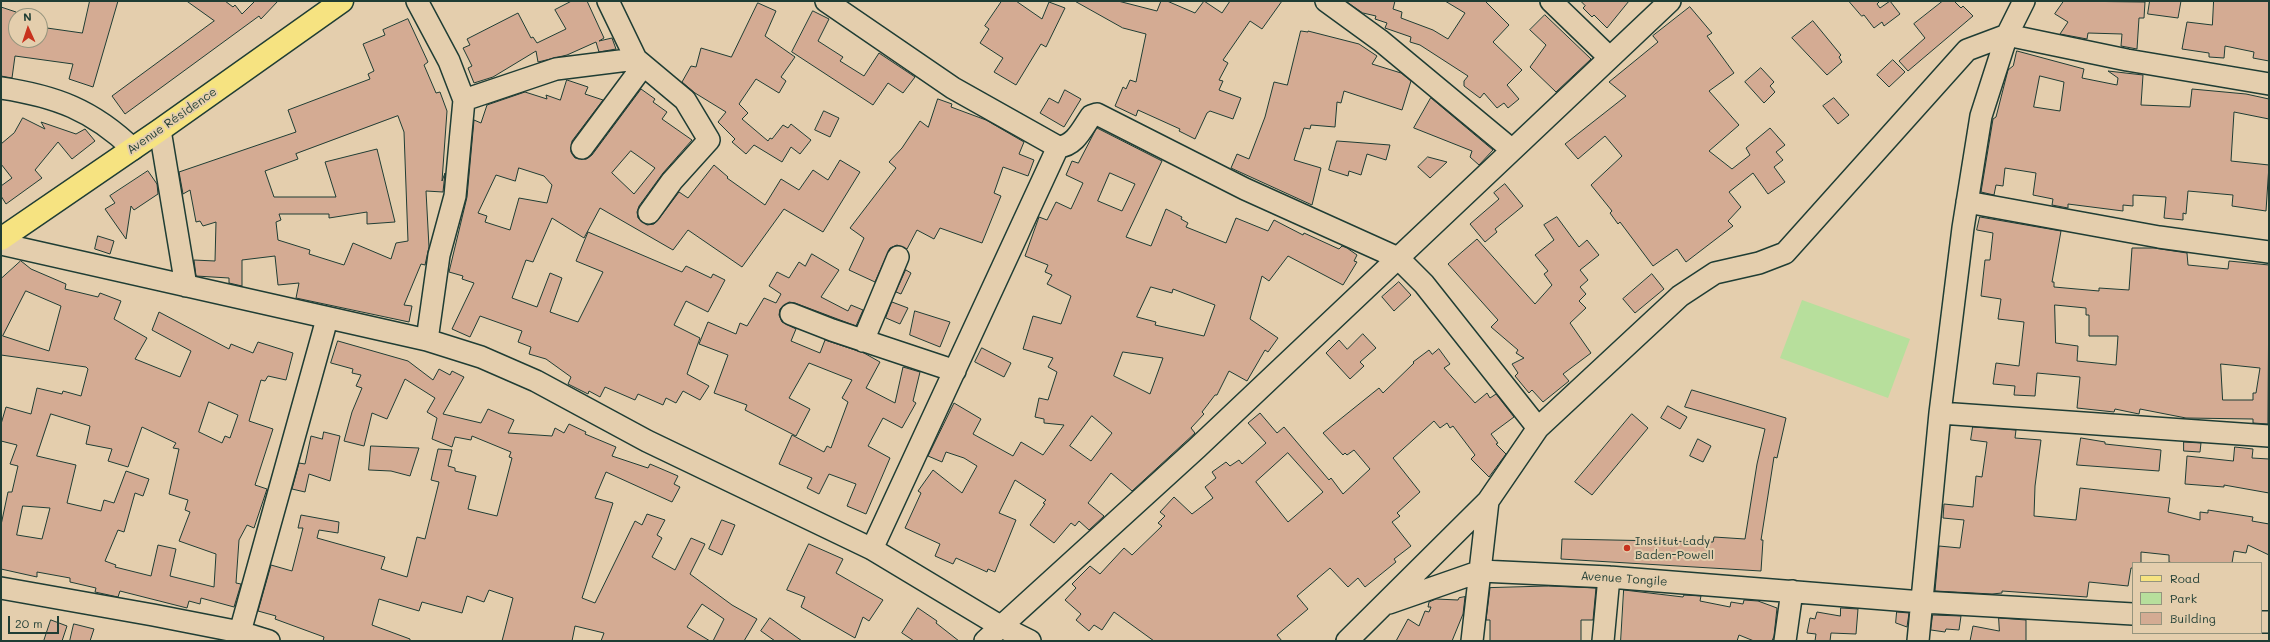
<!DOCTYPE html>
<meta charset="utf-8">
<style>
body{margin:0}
#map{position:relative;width:2270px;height:642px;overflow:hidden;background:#e4cead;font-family:Mali,sans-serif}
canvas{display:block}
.frame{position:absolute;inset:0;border:2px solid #1f3d34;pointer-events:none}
.legend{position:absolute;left:2132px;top:562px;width:130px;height:72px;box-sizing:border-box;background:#e4cead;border:1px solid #95947d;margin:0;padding:5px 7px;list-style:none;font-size:12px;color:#1f3d34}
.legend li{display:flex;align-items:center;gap:8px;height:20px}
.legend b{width:20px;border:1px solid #95947d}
.north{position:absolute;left:8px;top:8px;width:40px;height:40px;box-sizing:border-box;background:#e4cead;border:1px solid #95947d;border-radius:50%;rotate:357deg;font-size:11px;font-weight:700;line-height:16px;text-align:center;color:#1f3d34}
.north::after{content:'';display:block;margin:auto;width:14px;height:18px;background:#c8321e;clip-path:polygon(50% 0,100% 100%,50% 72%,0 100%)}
.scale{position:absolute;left:8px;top:616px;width:51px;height:18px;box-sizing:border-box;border:2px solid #1f3d34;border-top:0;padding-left:5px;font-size:12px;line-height:14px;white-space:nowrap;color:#1f3d34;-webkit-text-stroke:3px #e4cead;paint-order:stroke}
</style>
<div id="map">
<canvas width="2270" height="642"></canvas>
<div class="frame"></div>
<ul class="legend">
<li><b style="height:5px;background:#f6e381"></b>Road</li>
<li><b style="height:11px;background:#b7df9c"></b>Park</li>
<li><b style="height:11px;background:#d4ab93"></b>Building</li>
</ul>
<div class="north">N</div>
<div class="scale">20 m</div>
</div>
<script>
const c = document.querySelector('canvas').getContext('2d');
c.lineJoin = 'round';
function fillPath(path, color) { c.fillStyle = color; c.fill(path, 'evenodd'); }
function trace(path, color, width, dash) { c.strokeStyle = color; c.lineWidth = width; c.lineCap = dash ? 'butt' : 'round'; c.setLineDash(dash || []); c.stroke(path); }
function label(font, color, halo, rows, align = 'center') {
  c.font = font + ' Mali,sans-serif'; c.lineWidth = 4; c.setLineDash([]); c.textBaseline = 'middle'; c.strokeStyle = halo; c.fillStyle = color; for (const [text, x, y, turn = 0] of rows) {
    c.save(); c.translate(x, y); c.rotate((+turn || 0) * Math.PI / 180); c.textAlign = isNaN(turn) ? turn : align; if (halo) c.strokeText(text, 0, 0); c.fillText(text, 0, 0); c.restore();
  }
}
fillPath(new Path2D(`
 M1802,300L1910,339L1888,398L1780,358Z`), '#b7df9c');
const building = new Path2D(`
 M90,1H118L93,87L69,79L73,64L15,56L12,78L1,76V7L16,12V40H40V27L82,33Z
 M187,1H225L233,7L235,5L242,14L255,1H278L261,19L259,16L125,114L112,96L214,21Z
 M572,1H587L604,38L599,41L612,38L616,49L599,52L596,42L567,55L538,62L536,51L493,77L474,83L468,68L472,66L463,48L470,45L467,39L518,13L531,38L533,37L537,43L566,29L555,10Z
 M1002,1H1016L1042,19L1049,2L1065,8L1046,47L1041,44L1016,85L994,72L1003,58L980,43L989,29L985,26Z
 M1075,1H1118L1157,11L1161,1H1167L1195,13L1204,1L1222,13L1230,1H1282L1262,29L1250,21L1223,60L1228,63L1219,80L1223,81L1219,90L1241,98L1233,119L1210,111L1207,113L1195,139L1179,131L1180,129L1138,110L1136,116L1115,106L1123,87L1126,89L1130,80L1136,82L1146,34L1123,28Z
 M1346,1H1395L1393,9L1402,12L1401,18L1433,30L1448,39L1465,13L1445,1H1485L1509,25L1493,42L1522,70L1507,85L1519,99L1508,108L1504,103L1497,108L1484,93L1480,98L1464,86V81L1468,76L1420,45L1410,42L1411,37L1385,28L1387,23L1375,19L1376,16L1363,13Z
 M1581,1H1629L1607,28L1594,15L1592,17L1583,8L1585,6Z
 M1849,1H1880L1877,4L1880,8L1890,1L1900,14L1884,26L1882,22L1874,28L1864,15L1862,16Z
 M1943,1H1954L1961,8L1963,6L1973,16L1908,71L1899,61L1925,38L1914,24Z
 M2064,1L2145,2L2144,18H2139L2137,49L2121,46L2122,34L2088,33L2087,39L2060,34L2068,22L2055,14Z
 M2150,1H2181L2178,18L2148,14Z
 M2214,1H2269V61L2253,58L2254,52L2225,46L2224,58L2209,57V53L2182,49L2187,22L2212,25Z
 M758,3L776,11L765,36L795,57L781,77L786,81L779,93L756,79L739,104L748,113L742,119L768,141L770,138L772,139L783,125L788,128L791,124L811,140L800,154L791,147L782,162L754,145L746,154L732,142L735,139L718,122L726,112L695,93L682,82L691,66L696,67L701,48L731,57Z
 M1690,7L1712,33L1707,36L1734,73L1709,91L1739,125L1709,151L1732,169L1750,155L1746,148L1770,128L1785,145L1776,152L1783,160L1774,167L1785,182L1768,194L1753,173L1729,192L1741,207L1728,221L1733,226L1686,262L1677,249L1653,266L1620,222L1618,224L1610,213L1612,211L1591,185L1622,156L1605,136L1578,159L1565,144L1626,96L1609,82L1658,42L1653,36Z
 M813,11L829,19L818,41L843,57L840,61L864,76L879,53L915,77L903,93L888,83L873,105L792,52Z
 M1545,15L1591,59L1556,92L1530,67L1546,45L1530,30Z
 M408,19L428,62L424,65L436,93L440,92L447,111L442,181L445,173L443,192L426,191L429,247L425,265L421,264L404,305L412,306L409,322L296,298L299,283L278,285L275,256L242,260V286L229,283V278L196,276L194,260L215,261L216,222L203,226L200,221L196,222L190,190L183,194L179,172L296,132L288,110L370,79L368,74L374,71L363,44L385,35L383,30ZM398,116L404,132L408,241L396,243L391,259L353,243L344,265L309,254L310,250L278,240L276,222L281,220L279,214H329V218L367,212V224L395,222L377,149L325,162L336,197H274L265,171L298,159L296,154Z
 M1813,21L1841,55L1839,57L1842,62L1827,75L1792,38Z
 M1301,31L1308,32V31L1359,44L1377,56L1372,64L1401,73L1411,81L1402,110L1344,91L1341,103L1337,102L1335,127L1311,125L1310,129L1304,128L1294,160L1321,168L1312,205L1231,168L1237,154L1249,159L1265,117L1274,82L1287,85Z
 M2017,51L2084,69L2082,78L2117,85L2118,78L2108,71L2143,75L2141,105L2190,107L2192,89L2246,94L2269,99V119L2234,112L2231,161L2269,165L2266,211L2232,206L2233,195L2188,191L2186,214L2183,213V220L2164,218L2166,197L2133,195V206L2123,205V211L2068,204V208L2052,205L2053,199L2033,195L2036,173L2005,168L2003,186L1996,185L1994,195L1981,192L1993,119L1996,117L2008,70L2013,66ZM2040,76L2064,82L2060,111L2034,107Z
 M1893,60L1905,72L1889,87L1877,75Z
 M1761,68L1774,82L1770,86L1775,92L1764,103L1745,82Z
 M567,80L588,87L585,94L603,100L572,141L571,152L575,158L586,159L592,155L641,89L655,99L653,102L667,112L662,119L692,140L663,173L639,206L637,212L638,218L647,225L654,224L658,220L679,192L688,198L714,165L728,177L727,178L765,205L781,179L799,190L813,170L828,180L840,160L860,172L823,232L784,209L742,267L688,230L673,250L600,208L584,238L552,218L533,262L526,260L512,298L537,307L550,273L562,278L550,312L578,322L603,272L576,261L588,232L682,272L686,266L711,278L713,274L725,280L708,312L686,301L674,325L700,338L687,374L709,386L700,400L683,391L676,403L666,398L663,405L638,394L635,400L605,387L600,397L589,391L588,394L568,384L571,377L546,359L529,354L531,347L518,342L522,331L480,316L470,337L452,329L474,283L462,279L463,276L449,272L467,197L474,120L481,123L487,105L525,92L547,99L546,95L560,100ZM631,151L655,168L634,194L612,173ZM519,168L544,176L552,185L547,203L519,198L510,230L485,222L487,216L478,213L496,175L515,181Z
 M1065,90L1081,99L1064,127L1040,113L1049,98L1058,103Z
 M1431,98L1493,150L1479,165L1470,157L1472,151L1414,128Z
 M1834,98L1849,115L1838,124L1823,106Z
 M938,99L952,104L951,107L986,120L1024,142L1019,154L1034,160L1028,176L1003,167L994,193L1001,196L982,243L940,228L934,239L917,230L907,249L897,245L890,248L875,282L849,270L864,238L850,228L896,168L889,162L902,148L920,121L928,127Z
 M824,111L839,118L830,137L815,130Z
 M23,118L45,129L41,122L76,134L85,129L95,141L72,159L58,142L35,170L42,178L6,204L1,196V186L12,178L1,164V144L14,133Z
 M1097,128L1162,161L1126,237L1151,246L1166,209L1182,217L1181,219L1188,223L1186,227L1226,243L1236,218L1268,231L1274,220L1303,235L1304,233L1339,249L1342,246L1347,248L1357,255L1354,261L1357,262L1343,285L1288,256L1269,281L1262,276L1250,319L1278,338L1268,352L1265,350L1247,381L1229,371L1217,395H1215L1202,412L1204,414L1191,428L1195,433L1132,491L1111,473L1088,503L1104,516L1089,530L1079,521L1075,526L1071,523L1054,543L1030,525L1045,504L1043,503L1046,500L1015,480L999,513L1016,520L995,572L988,569L987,572L956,558L953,564L935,556L940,544L905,528L921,493L918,491L933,470L962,493L977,466L964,458L946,452L942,462L928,456L954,403L981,419L973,434L1013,456L1021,442L1043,455L1064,425L1044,423V419L1035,417L1039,398L1048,400L1057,372L1048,367L1053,358L1023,349L1033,316L1061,324L1071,296L1047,284L1052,275L1045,272L1048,265L1025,256L1039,217L1047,220L1056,202L1071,209L1083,183L1066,175L1072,161L1078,163ZM1110,173L1135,184L1122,211L1098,201ZM1151,287L1172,293L1173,289L1215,305L1204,336L1155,325L1156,322L1137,317ZM1123,352L1163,358L1150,394L1114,376ZM1092,416L1112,433L1091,461L1070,446Z
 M1337,141L1351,142L1390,145L1386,160L1367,154L1361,175L1349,171L1348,176L1329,170Z
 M1428,157L1447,162L1430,178L1418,167Z
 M148,171L157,184L158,194L134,210L131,206L126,239L105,209L115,203L110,196Z
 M1505,184L1523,206L1495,229L1497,232L1485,242L1470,224L1499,199L1494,193Z
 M1557,217L1579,247L1587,240L1599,255L1580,270L1588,280L1580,287L1586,294L1579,301L1586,308L1570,323L1591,353L1563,374L1569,381L1543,402L1532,390L1529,393L1515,376L1518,373L1512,364L1524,358L1516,353L1518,350L1491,327L1498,320L1448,264L1477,239L1535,304L1552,285L1544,274L1548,271L1535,255L1554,240L1544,225Z
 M1980,217L2061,231L2052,282H2054V287L2099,291V288L2129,290L2132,248H2154L2187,253L2188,265L2228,269L2229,261L2269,265L2268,424L2253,423V419L2186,418L2140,409L2139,414L2115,409L2114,412L2077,408L2080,377L2037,373L2035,396L2014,395L2015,386L1993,384L1996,363L2019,366L2024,322L1998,319L2001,299L1981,296L1985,260H1990L1993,233L1977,230ZM2055,305L2086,308V315H2089V336H2118L2116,365L2077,361L2078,346L2056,343ZM2221,364L2260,368L2256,393H2253V400H2223Z
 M98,236L114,241L110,254L95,249Z
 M812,254L839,270L821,297L848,311L851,305L863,310L856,326L795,303L789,302L780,309L779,315L782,322L796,329L791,341L820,353L825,340L864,353L880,362L866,388L895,403L903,367L920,372L913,401L916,403L902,428L883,418L868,446L890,458L866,514L847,506L856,484L829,474L819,494L807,488L812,478L779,464L792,435L824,452L827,446L831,448L848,402L842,398L852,380L809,363L789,398L810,409L796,436L745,410L747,405L714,393L728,355L699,344L708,322L736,334L740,323L747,326L764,298L776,303L781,294L769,286L777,272L789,278L799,262L805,266Z
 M21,261L31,269L66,284L65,289L98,297L100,293L121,301L114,319L147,338L135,359L180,377L191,351L152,330L159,312L229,349L231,344L253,353L258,342L293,353L286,380L268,376L265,381L261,380L249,421L273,429L255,485L267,489L254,528L247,525L239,540L236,583L241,584L234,607L201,598L200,604L189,601L187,608L120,591L118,597L95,592L96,588L70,582V578L37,572V577L1,569V525L8,492H12L18,466L10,464L17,445L1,441V424L6,407L31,414L37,388L62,394L63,391L81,396L88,369L86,367L1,355V279ZM26,291L61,306L49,351L3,336ZM209,402L238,415L230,438L225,436L222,443L199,432ZM51,414L90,426L86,444L112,449L108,461L128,467L142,427L176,443L173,448L179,449L169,494L188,500L185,510L190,512L179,541L216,554L214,587L170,576L176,549L158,545L151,576L115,567L116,565L105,561L118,530L124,532L135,493L143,496L149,479L126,471L114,503L104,500L101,511L67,503L76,465L37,456ZM23,506L50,508L42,539L17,535Z
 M906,270L911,273L901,294L896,292Z
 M1652,274L1664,289L1635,313L1623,299Z
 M1399,282L1411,295L1394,311L1382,297Z
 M892,302L908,308L900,324L886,318Z
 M915,311L950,322L940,347L910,335Z
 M1363,334L1376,348L1360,362L1364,366L1350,379L1326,353L1339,340L1347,349Z
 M338,341L408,361L433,380L439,369L450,375L452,371L464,377L443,414L481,423L488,409L514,420L508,433L552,436L555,428L564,433L569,424L586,432L585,434L616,447L612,456L648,468L650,464L678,476L674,484L680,487L672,502L606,472L595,498L613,503L582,598L595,603L635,521L642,525L647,514L665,520L657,535L662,538L652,557L675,570L691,538L705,544L690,574L732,605L757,619L744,641H713L724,619L702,604L687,627L710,641H601L604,633L575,626L572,641H502L513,598L489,590L484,602L467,596L462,613L422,602L419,611L379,599L372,625L410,639V641H323L324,637L275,619L276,616L258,611L271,565L292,571L303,528H298L301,515L339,522L338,533L319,530L317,538L385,557L381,569L407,577L417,537L425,539L439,482L431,480L438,449L452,450L448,466L455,468V471L476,476L468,509L497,516L512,458L509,457L511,452L472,436L471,440L455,437L452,447L432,439L437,418L427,412L435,398L405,379L387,419L372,413L364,446L344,441L352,412L362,388L356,386L361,375L352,373L353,369L331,363Z
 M982,348L1011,363L1004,377L975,362Z
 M1439,349L1450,364L1444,368L1475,403L1487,393L1490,398L1496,394L1514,417L1491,434L1498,443L1496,444L1506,454L1489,477L1471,459L1475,455L1453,426L1450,428L1447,423L1440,428L1434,421L1393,458L1420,492L1397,513L1400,516L1392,522L1411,546L1394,559L1396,562L1365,587L1358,578L1348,587L1330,568L1297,596L1308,609L1277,635L1282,641H1154L1114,612L1102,630L1094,625L1089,631L1076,620L1081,614L1065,600L1076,588L1072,584L1090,566L1100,574L1124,548L1132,555L1162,526L1158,523L1165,516L1160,512L1174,497L1192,514L1213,498L1205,487L1216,478L1212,472L1226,462L1230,466L1239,460L1242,464L1266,443L1248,423L1260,413L1277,433L1284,427L1329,480L1331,478L1343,494L1370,469L1354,450L1347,455L1345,453L1343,455L1323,433L1379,388L1383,393L1414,363L1413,362L1429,350L1432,354ZM1288,453L1323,492L1288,522L1256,482Z
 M1692,390L1786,418L1777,458L1774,457L1761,540H1763L1761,571L1561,559L1562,539L1713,542L1714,537L1745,539L1757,464L1765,429L1685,407Z
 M1668,406L1687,417L1680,429L1661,418Z
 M1632,414L1648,428L1592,495L1575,482Z
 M1973,427L2016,430L2015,438L2041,440L2035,486L2034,516L2076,520L2080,488L2170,498L2168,512L2200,520V512L2208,513V510L2253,517L2252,521L2269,524V555L2248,545L2246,553L2234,551L2232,563H2173L2169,562V555L2141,552V563H2133V568H2131L2128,586L2089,582L2087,597L2002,591V593L1992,594L1935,591L1939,546L1960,548L1964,520L1943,518L1944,504L1973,507L1976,476L1982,477L1987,442L1971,440Z
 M324,432L340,436L330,481L309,474L305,492L292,489L299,463L305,464L311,436L322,439Z
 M2081,438L2105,442V444L2161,450L2159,471L2077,465Z
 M1698,439L1711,446L1703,462L1690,456Z
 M2184,442L2201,443L2200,452L2184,451Z
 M371,446L419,448L410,476L391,471L369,470Z
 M2235,447L2253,449L2252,458L2269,459V493L2224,485V487L2185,484L2187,456L2233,461Z
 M722,520L735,525L722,555L709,549Z
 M809,544L843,559L836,573L883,600L869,621L863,617L855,638L801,607L805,597L787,590Z
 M1549,586L1596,588L1593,620H1581V641H1490V620H1486L1490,588Z
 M1624,590L1683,597L1684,595L1701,596L1700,601L1730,607L1731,602L1743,604L1744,600L1758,601L1777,608L1774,636L1772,641H1754L1739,635L1737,641H1621Z
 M1465,597L1463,614L1452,641H1396L1408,619L1419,626L1425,611L1429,612L1431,607H1428L1429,602L1436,599L1458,600L1459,598Z
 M918,608L937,621L936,623L959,641H914L902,633Z
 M1841,608L1858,609L1856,634L1831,633L1830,641H1815L1816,634L1807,633L1810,618L1815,619L1817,612L1840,616Z
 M1897,612L1909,613L1907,627L1896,623Z
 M1933,615L1961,616L1959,630L1946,629L1945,632L1931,630Z
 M770,618L802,641H775L761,631Z
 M1999,618L2026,620V641H1970L1973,626L1999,631Z
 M51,620L67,626L62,641H44Z
 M74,624L94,629L90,641H70Z`);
fillPath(building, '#d4ab93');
trace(building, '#1f3d34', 1);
const minor = new Path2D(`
 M417,1L449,61L464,100L455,196L439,255L427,340
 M608,1L636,59L685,100L709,140L672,181L649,213
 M826,1L953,88L1058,147C1075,146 1082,129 1091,116L1097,114L1245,189L1398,258L1424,284L1538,428
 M1326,1L1381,41L1511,149
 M1551,1L1609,57
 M1,88C55,96 93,110 133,149
 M464,100L556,69L636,59
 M160,130L186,286
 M582,148L643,66
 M1967,202L2159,237L2269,252
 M1,244L427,340L481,357L536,381L647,441L872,549L1000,626L1030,641
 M791,314L832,330L955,371
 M863,341L898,257
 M1940,413L2269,436
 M872,549L1058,147
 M1,588L153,615L240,632L269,641
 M1389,603L1481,571L1609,577L1922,602L2133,614
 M2261,622H2269
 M240,632L327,319
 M985,641L1197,448L1670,1
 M1347,641L1488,501L1538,428L1680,296L1715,273L1759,263L1785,253L1967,50L2007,35L2024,1
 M1472,641L1488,501
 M1603,641L1609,577
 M1785,641L1792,591
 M1918,641L1940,413L1963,228L1981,116L2007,35L2127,60L2269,84`);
const major = new Path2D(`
 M1,239L160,130L342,1`);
trace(minor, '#1f3d34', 24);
trace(major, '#1f3d34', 25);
trace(minor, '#e4cead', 21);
trace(major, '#f6e381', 22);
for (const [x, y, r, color] of [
 [1627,548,4,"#c8321e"]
]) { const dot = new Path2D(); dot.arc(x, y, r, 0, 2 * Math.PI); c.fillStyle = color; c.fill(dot); trace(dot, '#e4cead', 1.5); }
label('12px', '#1f3d34', '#e4cead', [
 ["Avenue Résidence",172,121,-35],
 ["Avenue Tongile",1624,579,4]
]);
label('12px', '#1f3d34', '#e4cead', [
 ["Institut Lady",1635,541],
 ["Baden-Powell",1635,555]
], 'left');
</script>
